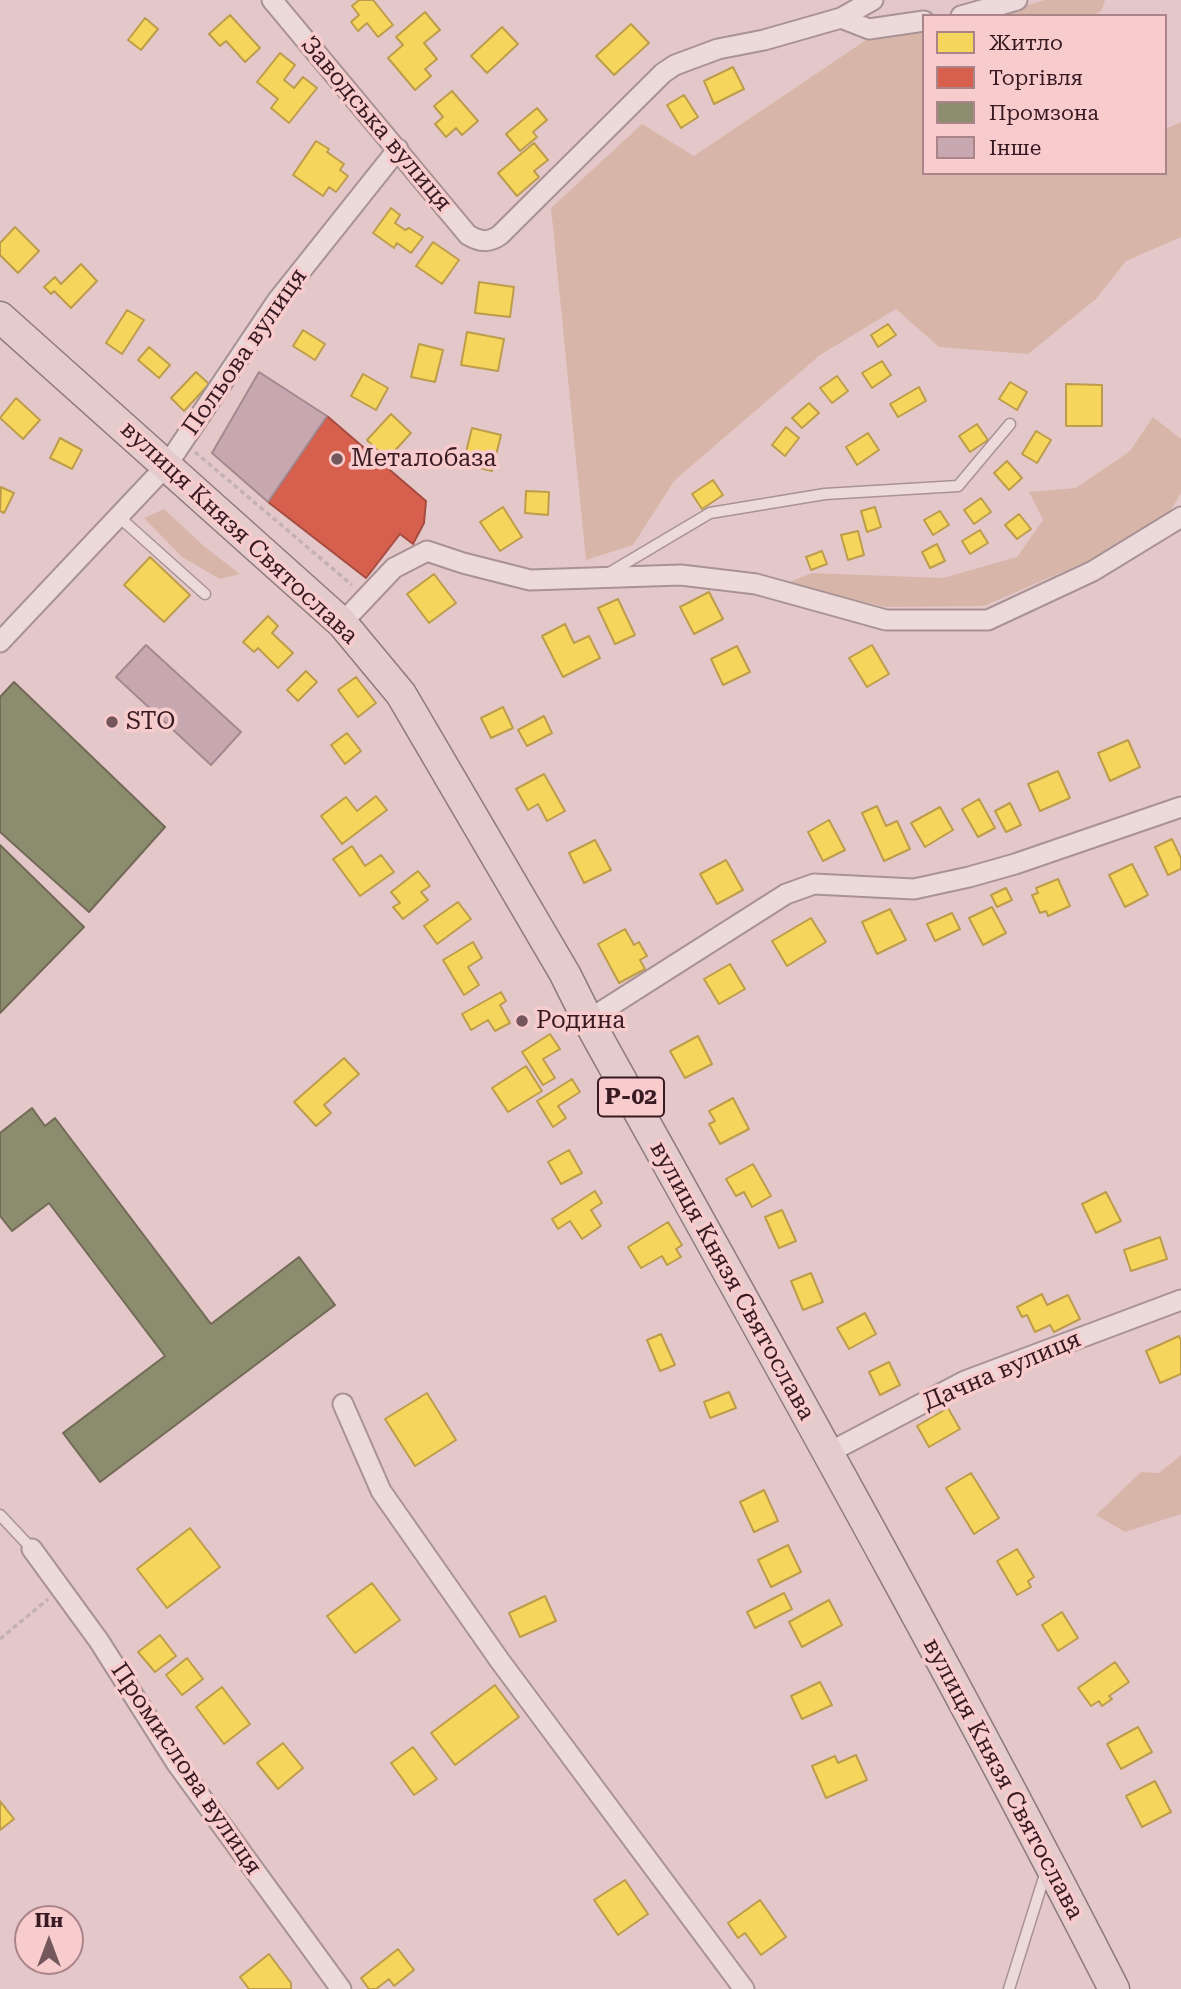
<!DOCTYPE html>
<meta charset="utf-8">
<style>
body{margin:0}
#map{position:relative;width:1181px;height:1989px;overflow:hidden;background:#e4c8c9;font-family:"Roboto Serif",serif}
canvas{display:block}
.legend{position:absolute;left:922px;top:14px;width:245px;height:161px;box-sizing:border-box;background:#f8cbcd;border:2px solid #ab8489;margin:0;padding:9px 12px;list-style:none;font-size:21px;color:#371a22}
.legend li{display:flex;align-items:center;gap:14px;height:35px}
.legend b{width:35px;border:2px solid #ab8489}
.north{position:absolute;left:14px;top:1905px;width:70px;height:70px;box-sizing:border-box;background:#f8cbcd;border:2px solid #ab8489;border-radius:50%;rotate:0deg;font-size:19px;font-weight:700;line-height:28px;text-align:center;color:#371a22}
.north::after{content:'';display:block;margin:auto;width:24px;height:32px;background:#74575c;clip-path:polygon(50% 0,100% 100%,50% 72%,0 100%)}
</style>
<div id="map">
<canvas width="1181" height="1989"></canvas>
<ul class="legend">
<li><b style="height:19px;background:#f6d55c"></b>Житло</li>
<li><b style="height:19px;background:#d6604d"></b>Торгівля</li>
<li><b style="height:19px;background:#8c8c6e"></b>Промзона</li>
<li><b style="height:19px;background:#c8a8b0"></b>Інше</li>
</ul>
<div class="north">Пн</div>
</div>
<script>
const c = document.querySelector('canvas').getContext('2d');
c.lineJoin = 'round';
function fillPath(path, color) { c.fillStyle = color; c.fill(path, 'evenodd'); }
function trace(path, color, width, dash) { c.strokeStyle = color; c.lineWidth = width; c.lineCap = dash ? 'butt' : 'round'; c.setLineDash(dash || []); c.stroke(path); }
function label(font, color, halo, rows, align = 'center') {
  c.font = font + ' "Roboto Serif",serif'; c.lineWidth = 7; c.setLineDash([]); c.textBaseline = 'middle'; c.strokeStyle = halo; c.fillStyle = color; for (const [text, x, y, turn = 0] of rows) {
    c.save(); c.translate(x, y); c.rotate((+turn || 0) * Math.PI / 180); c.textAlign = isNaN(turn) ? turn : align; if (halo) c.strokeText(text, 0, 0); c.fillText(text, 0, 0); c.restore();
  }
}
fillPath(new Path2D(`
 M1045,0H1105L1102,10L1093,16H990Z
 M924,30V173H1165V129L1181,122V237L1126,261L1096,299L1028,354L939,347L896,309L820,355L674,481L633,545L586,560L551,208L642,124L694,156L869,38Z
 M1153,417L1181,439V493L1168,515L1092,559L984,606L885,607L787,583L812,573L943,578L1017,557L1043,520L1029,492L1076,488L1130,451Z
 M164,509L205,547L240,574L220,579L182,557L144,518Z
 M1181,1455V1514L1125,1532L1096,1515L1141,1472L1159,1473Z`), '#d8b5a9');
const homes = new Path2D(`
 M359,0H373L393,25L378,37L367,23L358,31L351,22L359,15L352,6Z
 M425,12L440,30L424,43L437,59L425,69L431,76L415,90L388,58L403,45L396,37Z
 M230,15L260,48L245,62L226,41L220,46L209,34Z
 M145,18L158,29L141,50L128,40Z
 M631,24L649,43L614,75L596,56Z
 M502,27L518,44L487,73L471,56Z
 M280,53L295,65L284,80L294,88L303,77L317,88L289,123L271,108L278,99L257,82Z
 M733,67L744,89L714,104L704,81Z
 M452,91L478,121L462,135L456,128L446,137L435,124L443,117L434,106Z
 M684,95L698,117L681,128L667,105Z
 M537,108L547,120L533,132L537,137L520,151L506,134Z
 M316,141L329,149L327,152L344,164L340,170L348,176L336,192L329,187L323,196L293,175Z
 M534,143L548,160L534,171L539,177L517,196L498,173Z
 M391,208L400,215L395,223L405,230L409,228L423,237L411,253L397,243L394,248L373,233Z
 M15,227L39,251L18,273L0,255V243Z
 M433,242L459,260L442,284L416,266Z
 M81,264L97,281L71,308L54,291L51,294L44,287L55,277L61,284Z
 M479,282L514,287L510,317L475,313Z
 M127,310L144,320L122,354L106,343Z
 M888,324L896,335L878,347L871,335Z
 M303,330L325,344L315,360L293,346Z
 M467,332L504,339L498,371L461,365Z
 M419,344L443,350L435,382L411,377Z
 M149,347L170,365L159,378L138,360Z
 M882,361L891,375L872,388L862,373Z
 M196,372L209,384L184,411L171,398Z
 M363,374L388,388L376,410L351,396Z
 M837,376L848,391L832,403L820,388Z
 M1010,382L1027,392L1017,410L999,399Z
 M1066,384L1102,385V426H1066Z
 M919,387L926,401L898,417L890,404Z
 M16,398L40,420L23,439L0,418Z
 M809,403L819,413L802,428L792,418Z
 M391,414L411,433L387,459L367,440Z
 M977,424L988,440L970,452L959,436Z
 M786,427L799,438L785,456L772,445Z
 M472,428L501,435L492,471L463,464Z
 M1036,431L1051,440L1037,463L1022,454Z
 M868,433L879,450L857,465L846,447Z
 M60,438L82,450L72,469L50,458Z
 M1007,461L1022,478L1009,490L994,473Z
 M713,480L723,495L702,509L692,494Z
 M1,487L14,493L4,513L0,511Z
 M526,491L549,492L548,515L525,513Z
 M981,498L991,512L974,524L964,510Z
 M503,507L522,537L500,551L480,522Z
 M875,507L881,527L867,532L861,511Z
 M940,511L949,525L933,535L924,520Z
 M1019,514L1031,529L1017,539L1005,525Z
 M980,530L988,543L970,554L962,541Z
 M858,531L864,555L848,560L841,535Z
 M937,544L945,561L930,568L922,552Z
 M822,551L827,564L811,570L806,557Z
 M150,557L190,595L164,622L124,585Z
 M434,574L456,603L429,623L407,594Z
 M709,592L723,619L694,634L680,607Z
 M618,599L635,635L615,644L598,608Z
 M268,616L278,626L272,633L293,653L278,668L258,648L254,652L243,642Z
 M565,624L574,643L589,636L600,658L563,677L542,636Z
 M872,645L889,674L867,687L849,658Z
 M737,646L750,672L723,685L711,659Z
 M306,671L317,682L298,701L287,690Z
 M356,677L376,703L358,717L338,690Z
 M503,707L513,728L491,738L481,718Z
 M544,716L552,733L527,746L518,730Z
 M347,733L361,751L345,764L331,745Z
 M1128,740L1140,767L1110,781L1098,753Z
 M1058,771L1070,798L1040,811L1028,784Z
 M544,774L565,811L547,821L538,804L528,810L516,789Z
 M376,796L387,810L342,844L321,816L346,797L357,811Z
 M979,799L995,828L978,837L962,809Z
 M1010,803L1021,825L1006,832L995,811Z
 M877,806L886,826L897,821L910,849L884,861L862,813Z
 M940,807L953,830L925,847L911,823Z
 M829,820L845,850L823,861L808,832Z
 M1172,839L1181,858V869L1168,875L1155,847Z
 M595,840L611,870L584,883L569,853Z
 M352,846L365,866L381,855L394,872L360,896L333,859Z
 M726,860L743,890L717,904L700,874Z
 M1132,864L1148,895L1125,907L1109,875Z
 M418,871L430,886L421,892L428,900L403,919L393,907L400,903L391,892Z
 M1058,879L1070,906L1048,916L1046,911L1040,913L1032,895L1038,893L1036,888Z
 M1006,888L1012,900L997,907L991,895Z
 M458,902L471,919L437,944L424,926Z
 M992,907L1006,933L983,945L969,918Z
 M890,909L906,940L877,954L862,922Z
 M952,913L960,929L935,941L927,924Z
 M811,918L826,942L787,966L772,941Z
 M625,929L634,945L639,942L647,956L640,960L645,969L619,983L598,944Z
 M473,942L482,958L468,967L479,985L464,995L443,960Z
 M730,964L745,989L719,1004L704,979Z
 M501,992L506,1001L500,1005L510,1023L495,1031L488,1020L471,1030L462,1014Z
 M550,1034L560,1049L543,1059L555,1078L543,1085L522,1052Z
 M698,1036L712,1064L685,1078L670,1051Z
 M344,1058L359,1074L324,1105L331,1113L316,1126L294,1102Z
 M526,1066L542,1091L508,1112L492,1088Z
 M572,1079L580,1092L558,1106L566,1118L553,1127L537,1101Z
 M733,1098L749,1129L720,1144L709,1124L715,1121L709,1111Z
 M569,1150L582,1173L561,1184L548,1162Z
 M753,1164L771,1196L752,1207L744,1192L736,1196L726,1179Z
 M595,1191L602,1203L591,1210L601,1226L582,1239L570,1221L558,1229L552,1219Z
 M1106,1192L1121,1221L1096,1233L1082,1204Z
 M782,1210L796,1241L779,1248L765,1217Z
 M668,1222L682,1245L676,1249L681,1257L667,1265L662,1256L641,1268L628,1247Z
 M1160,1237L1167,1259L1131,1271L1124,1250Z
 M811,1273L823,1302L803,1310L791,1281Z
 M1042,1294L1047,1305L1068,1295L1080,1319L1054,1332L1050,1325L1035,1332L1027,1315L1022,1317L1017,1307Z
 M865,1313L876,1334L849,1349L837,1328Z
 M661,1334L675,1365L660,1371L647,1340Z
 M1179,1336L1181,1340V1374L1160,1383L1146,1351Z
 M889,1362L900,1385L880,1395L869,1372Z
 M729,1392L736,1408L710,1418L704,1402Z
 M427,1393L456,1440L415,1466L385,1419Z
 M948,1408L960,1429L929,1447L917,1426Z
 M971,1473L999,1518L974,1534L946,1488Z
 M764,1490L778,1521L754,1532L740,1502Z
 M190,1528L220,1567L167,1608L137,1569Z
 M788,1545L801,1572L771,1587L758,1560Z
 M1017,1549L1034,1577L1028,1581L1031,1587L1017,1595L997,1561Z
 M372,1583L400,1620L355,1653L327,1616Z
 M784,1593L792,1609L755,1628L747,1612Z
 M545,1596L556,1621L520,1637L509,1613Z
 M829,1600L842,1625L802,1647L789,1622Z
 M1062,1612L1078,1638L1058,1651L1042,1625Z
 M160,1635L176,1656L155,1672L138,1652Z
 M187,1658L203,1679L182,1695L166,1675Z
 M1115,1662L1129,1682L1109,1696L1112,1699L1102,1706L1099,1701L1091,1706L1078,1688Z
 M820,1682L832,1705L802,1719L791,1696Z
 M495,1685L519,1717L455,1765L431,1733Z
 M222,1687L250,1724L224,1744L196,1707Z
 M1138,1727L1152,1752L1121,1769L1107,1744Z
 M283,1743L303,1768L278,1789L257,1763Z
 M413,1747L437,1779L414,1795L391,1763Z
 M856,1755L867,1780L826,1798L812,1766L835,1756L838,1763Z
 M1155,1781L1171,1812L1142,1827L1126,1796Z
 M0,1801L14,1819L0,1830Z
 M625,1880L648,1914L618,1935L594,1900Z
 M760,1900L786,1937L761,1955L745,1933L738,1938L728,1923Z
 M398,1949L414,1970L394,1986L389,1979L376,1989H369L361,1978Z
 M269,1954L291,1983V1989H249L240,1977Z`);
fillPath(homes, '#f6d55c');
trace(homes, '#bd9d4b', 2);
const shops = new Path2D(`
 M327,416L426,501L424,523L413,544L400,534L366,578L268,502Z`);
fillPath(shops, '#d6604d');
trace(shops, '#a64b40', 2);
const industry = new Path2D(`
 M14,682L165,827L89,912L0,832V697Z
 M0,845L84,927L0,1013Z
 M32,1108L45,1126L55,1118L211,1324L299,1257L335,1305L100,1482L63,1433L165,1356L49,1203L12,1231L0,1216V1133Z`);
fillPath(industry, '#8c8c6e');
trace(industry, '#726a57', 2);
const building = new Path2D(`
 M259,372L327,416L268,502L212,453Z
 M146,645L241,732L211,765L116,677Z`);
fillPath(building, '#c8a8b0');
trace(building, '#a4888e', 2);
const service = new Path2D(`
 M118,516L205,594
 M609,573L710,513L825,494L958,486L1010,424
 M0,1515L32,1549
 M1009,1989L1046,1871`);
const minor = new Path2D(`
 M272,0L468,235C480,242 489,243 500,235L663,73L675,65L718,49L764,40L841,18L873,0
 M961,16L1017,0
 M841,18L869,29L924,21
 M342,623L394,568L427,551L463,563L530,580L681,575L756,584L886,620H988L1093,571L1181,517
 M0,642L167,465L277,301L398,149
 M588,1020L786,894L814,884L914,889L969,877L1015,864L1181,807
 M343,1404L381,1491L500,1661L744,1989
 M828,1453L965,1381L1181,1300
 M32,1549L99,1641L177,1764L341,1989`);
const primary = new Path2D(`
 M0,317L342,623L401,694L565,974L588,1020C766,1341 947,1662 1114,1989`);
trace(service, '#a99294', 13);
trace(minor, '#a99294', 23);
trace(primary, '#8e797b', 33);
trace(new Path2D(`
 M195,452L352,585
 M0,1639L48,1599`), '#c4b1b3', 3.5, [5, 3.5]);
trace(service, '#ecdadb', 10);
trace(minor, '#ecdadb', 19);
trace(primary, '#e4cbcc', 30);
for (const [x, y, r, color] of [
 [337,459,7,"#74575c"],
 [112,722,7,"#74575c"],
 [522,1021,7,"#74575c"]
]) { const dot = new Path2D(); dot.arc(x, y, r, 0, 2 * Math.PI); c.fillStyle = color; c.fill(dot); trace(dot, '#f8cbcd', 2.5); }
for (const [x, y, w] of [
 [631,1097,66]
]) { const box = new Path2D(); box.roundRect(x - w / 2, y - 19.5, w, 39, 5); c.fillStyle = '#f8cbcd'; c.fill(box); trace(box, '#371a22', 2); }
label('bold 23px', '#371a22', null, [
 ["Р-02",631,1097]
]);
label('24px', '#371a22', '#f8cbcd', [
 ["Заводська вулиця",376,124,50],
 ["Польова вулиця",245,352,-55],
 ["вулиця Князя Святослава",239,533,43],
 ["вулиця Князя Святослава",732,1281,61],
 ["Дачна вулиця",1002,1371,-23],
 ["Промислова вулиця",186,1769,56],
 ["вулиця Князя Святослава",1003,1779,62]
]);
label('24px', '#371a22', '#f8cbcd', [
 ["Металобаза",351,459],
 ["STO",126,722],
 ["Родина",536,1021]
], 'left');
</script>
